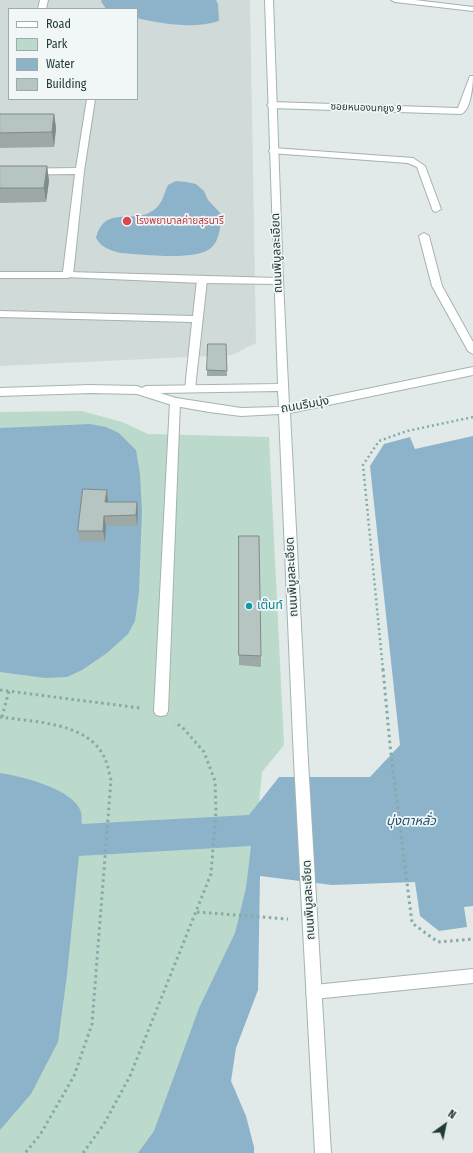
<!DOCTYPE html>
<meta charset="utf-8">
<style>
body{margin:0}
#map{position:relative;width:473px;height:1153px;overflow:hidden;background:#e1eae8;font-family:"Fira Sans Condensed",sans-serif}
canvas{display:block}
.legend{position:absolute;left:8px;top:8px;width:130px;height:92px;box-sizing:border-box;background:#f1f7f6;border:1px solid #9fabaa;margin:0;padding:5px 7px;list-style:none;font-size:12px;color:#233a39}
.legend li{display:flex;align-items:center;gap:8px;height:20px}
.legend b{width:20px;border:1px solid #9fabaa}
.north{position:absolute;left:425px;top:1105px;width:40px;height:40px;-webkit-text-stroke:3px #f1f7f6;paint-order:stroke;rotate:33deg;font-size:11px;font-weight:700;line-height:16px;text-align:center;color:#233a39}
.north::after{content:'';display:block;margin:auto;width:14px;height:18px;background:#233a39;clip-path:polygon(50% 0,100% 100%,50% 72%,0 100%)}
</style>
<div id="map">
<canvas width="473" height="1153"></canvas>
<ul class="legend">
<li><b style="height:5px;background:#fff"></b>Road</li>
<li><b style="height:11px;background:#bcdacb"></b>Park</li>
<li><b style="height:11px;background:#8db3cb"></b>Water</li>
<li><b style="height:11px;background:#b7c5c2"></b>Building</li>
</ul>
<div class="north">N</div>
</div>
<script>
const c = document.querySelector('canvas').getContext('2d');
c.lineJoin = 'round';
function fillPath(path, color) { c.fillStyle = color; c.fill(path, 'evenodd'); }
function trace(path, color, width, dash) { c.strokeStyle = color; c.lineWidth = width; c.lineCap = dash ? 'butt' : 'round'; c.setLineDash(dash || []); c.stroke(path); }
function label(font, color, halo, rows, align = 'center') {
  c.font = font + ' "Fira Sans Condensed","Noto Sans Thai",sans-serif'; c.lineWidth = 3.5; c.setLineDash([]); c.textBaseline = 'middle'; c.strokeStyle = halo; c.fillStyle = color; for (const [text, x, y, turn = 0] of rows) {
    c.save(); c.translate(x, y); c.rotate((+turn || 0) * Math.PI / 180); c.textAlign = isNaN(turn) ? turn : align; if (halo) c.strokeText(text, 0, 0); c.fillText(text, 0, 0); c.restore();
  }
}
fillPath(new Path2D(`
 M0,0H250L256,343L232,355L0,366ZM9,9H137V99H9Z`), '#d0dad8');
fillPath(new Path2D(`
 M82,411L122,422L148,434L269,437L284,745L262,772L249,905L153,1153H0V412Z`), '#bcdacb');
fillPath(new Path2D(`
 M102,0H216L218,4L219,21C193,29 163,24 137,18V9H106L101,1Z
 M176,181L186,182L196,184L204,191L208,200L222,215C220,226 220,239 212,247C197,262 141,254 120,253C109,250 101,247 96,238C105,203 135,226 155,209C163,203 164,193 168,185Z
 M90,424L106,427L119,433L136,450L140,474L142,511L139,592L135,621L128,634L107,653L82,670L67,677L45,678L0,672V428Z
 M473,436V906L464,907L467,927L439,931L420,916L415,882L332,885L260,876L258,990L236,1048L231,1081L246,1116L254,1147V1153H138L154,1131L199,1008L235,933L246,888L251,846L79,856L67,975L58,1042L31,1094L0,1130V773C21,776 74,789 81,812C82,816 81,821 82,824L249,815L279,777H370L400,745L370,466L384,444L410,437L415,449Z`), '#8db3cb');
const lane = new Path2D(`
 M40,0H48L46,9H38Z
 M87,99H95L84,171L73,275L68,278H0V272H63L75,174L0,175V169L76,168Z
 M273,148L413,158L425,166L441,209L436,212L433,211L417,167L408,163L270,153L269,151L270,149Z
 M202,277L207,280L195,389L194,392H186L185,389L192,322L0,317V311L193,316L197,280Z
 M175,398L179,399L180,402L168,711L166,715L161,716L156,715L154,711L170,402L171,399Z`);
const street = new Path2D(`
 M391,0H415L473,7V11L395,2Z
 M470,76H473C473,84 471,111 461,114L271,108L267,105L271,102L458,108Z
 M424,233L429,236L442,286L473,342V354L468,351L432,286L419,236Z
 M68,272L278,278L283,281L278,284L202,283L65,277L63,275Z
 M473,969V983L314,999L309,997L306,992L309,987L314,985Z`);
const secondary = new Path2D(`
 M265,0H273L283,281L289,405L473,367V375L290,413L308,761L331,1153H315L294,761L279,414L241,416L209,412L175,406L137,394L90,393L0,396V388L90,385L137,386L142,388L146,386L278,384ZM278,391L279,407L241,408L176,398L160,393Z`);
trace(lane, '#a4b2b0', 2);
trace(street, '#a4b2b0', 2);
trace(secondary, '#a1b5b3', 2);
trace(new Path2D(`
 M383,670L363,465L379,441L407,431L473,417`), '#84aba8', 2.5, [2, 3]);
trace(new Path2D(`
 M383,669L390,745L412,923L438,942L473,939
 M0,690L140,708
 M0,717C33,722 90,722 105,759C108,765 109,773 111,780L92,1024L74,1076L40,1135L25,1153
 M2,717L9,691
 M197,912L288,919
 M83,1153L104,1124L130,1076L211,874L216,811L215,781L204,752L184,729L175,722`), '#84aba8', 3, [2.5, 3.5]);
fillPath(lane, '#fff');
fillPath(street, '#fff');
fillPath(secondary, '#fff');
fillPath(new Path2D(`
 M0,114H54L56,128L54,147L0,148Z
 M0,166H47L49,181L46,202L0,203Z
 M226,344L227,376H207V370Z
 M107,490L108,502H137L138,513L137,526H106L105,542L79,541L78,531Z
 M239,536L261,656V667L239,665Z`), '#9da9a7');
fillPath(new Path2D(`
 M54,114L56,128L54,147L52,132Z
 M47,166L49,181L46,202L44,188Z
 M107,490L108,501L107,513L105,502Z
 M137,502L138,513L137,526L136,515Z
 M104,516L106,526L105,542L103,531Z`), '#808a88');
const building = new Path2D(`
 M0,114H54L52,132L0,133Z
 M0,166H47L44,188H0Z
 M208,344H226L227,371L207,370Z
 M83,489L107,490L105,502H137L136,515L104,516L103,531H78Z
 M239,536H259L261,656L239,655Z`);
fillPath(building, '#b7c5c2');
trace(building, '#808a88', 1);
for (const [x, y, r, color] of [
 [127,221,5,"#e0444e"],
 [249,606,4,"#0f9aa8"]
]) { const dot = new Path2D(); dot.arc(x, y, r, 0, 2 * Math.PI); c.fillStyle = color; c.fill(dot); trace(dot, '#f1f7f6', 1.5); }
label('10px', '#233a39', '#f1f7f6', [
 ["ซอยหนองนกยูง 9",366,108,2]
]);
label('10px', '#be3a42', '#f1f7f6', [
 ["โรงพยาบาลค่ายสุรนารี",136,221]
], 'left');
label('12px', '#233a39', '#f1f7f6', [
 ["ถนนพิบูลละเอียด",277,253,-92],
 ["ถนนริมบุ่ง",305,405,-10],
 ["ถนนพิบูลละเอียด",292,577,-93],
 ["ถนนพิบูลละเอียด",309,900,-93]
]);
label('12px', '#0d838f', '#f1f7f6', [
 ["เต๊นท์",257,606]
], 'left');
label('italic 13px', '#225170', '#f1f7f6', [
 ["บุ่งตาหลั่ว",411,821]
]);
</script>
